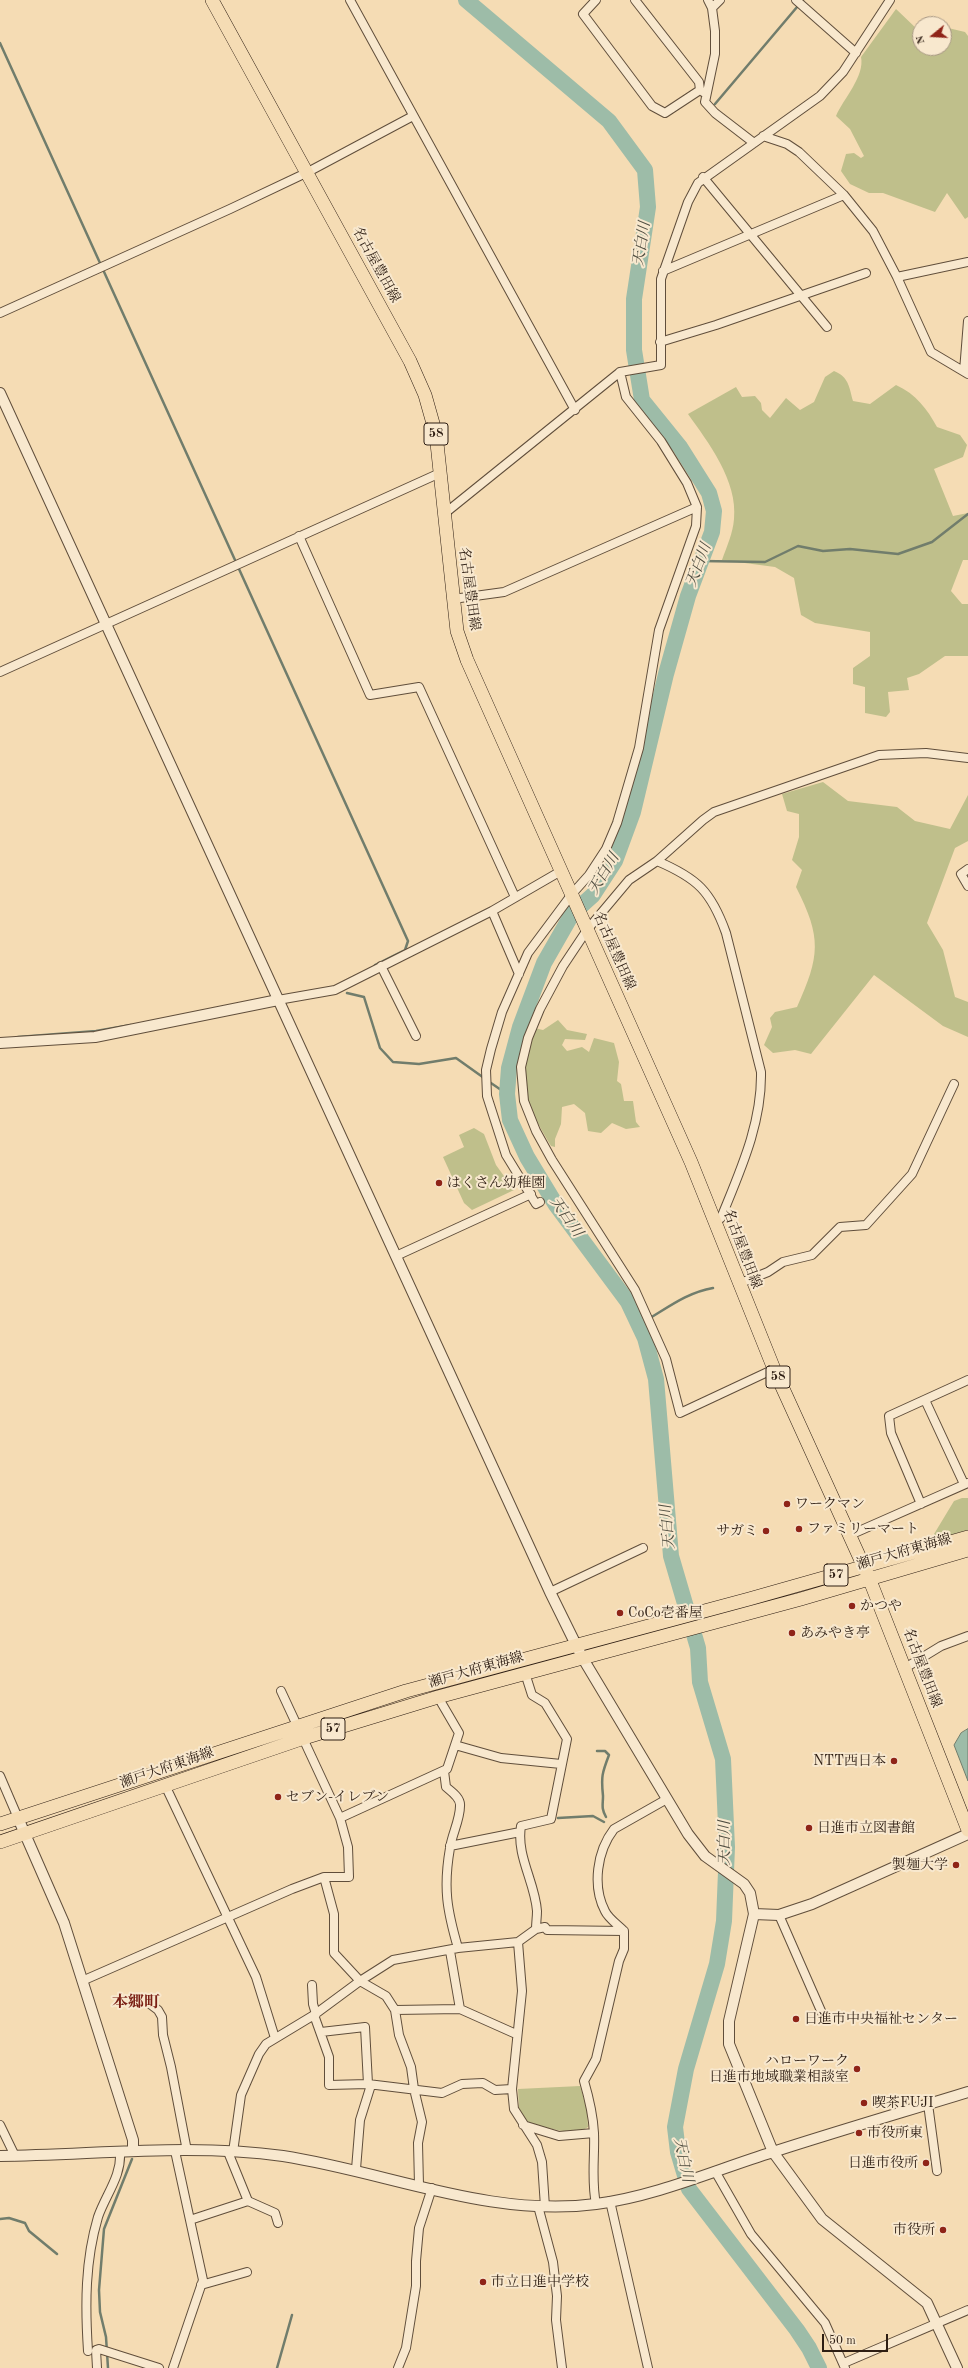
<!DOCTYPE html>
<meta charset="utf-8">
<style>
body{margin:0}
#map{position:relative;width:968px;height:2368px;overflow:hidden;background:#f5dcb4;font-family:"Old Standard TT",serif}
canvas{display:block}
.north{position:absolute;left:912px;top:16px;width:40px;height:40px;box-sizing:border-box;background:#f8e8ce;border:1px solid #a79783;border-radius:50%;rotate:252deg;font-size:11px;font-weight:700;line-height:16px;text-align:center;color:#2e1e13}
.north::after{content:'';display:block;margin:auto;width:14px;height:18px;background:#8f2418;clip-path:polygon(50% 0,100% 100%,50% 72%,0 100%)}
.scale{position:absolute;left:822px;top:2334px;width:66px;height:18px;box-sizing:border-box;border:2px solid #2e1e13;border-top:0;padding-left:5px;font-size:12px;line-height:14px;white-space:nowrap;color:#2e1e13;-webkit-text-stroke:3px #f8e8ce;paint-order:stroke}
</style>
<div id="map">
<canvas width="968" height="2368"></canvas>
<div class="north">N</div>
<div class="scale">50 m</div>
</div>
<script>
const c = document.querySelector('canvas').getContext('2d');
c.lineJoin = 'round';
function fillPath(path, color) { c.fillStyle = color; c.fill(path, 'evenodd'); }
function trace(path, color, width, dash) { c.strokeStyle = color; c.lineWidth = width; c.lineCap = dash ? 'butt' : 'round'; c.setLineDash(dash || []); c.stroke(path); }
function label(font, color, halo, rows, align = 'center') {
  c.font = font + ' "Old Standard TT","Noto Serif JP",serif'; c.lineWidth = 4; c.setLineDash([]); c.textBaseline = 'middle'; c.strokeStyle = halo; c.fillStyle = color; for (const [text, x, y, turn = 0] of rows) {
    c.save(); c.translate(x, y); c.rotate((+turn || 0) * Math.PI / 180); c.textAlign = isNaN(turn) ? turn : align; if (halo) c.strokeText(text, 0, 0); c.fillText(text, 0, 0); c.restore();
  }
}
fillPath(new Path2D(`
 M896,9L918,30L920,29V48H944V27L965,32L968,36V217L965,219L947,193L935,212L883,193H869L850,184L841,171L846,154L854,153L861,158L864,156L850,129L836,116C844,98 865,76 861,57Z
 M834,371C849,377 849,387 853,401L870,404L896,385C916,394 927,409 937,427L960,435L967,445L963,457L934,469L953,516L968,513V560H963L951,591L962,604H968V656H945L919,674L907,678L909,690L888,692L890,712L886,717L865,713V687L853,684V668L870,656V632L815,623L801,615L794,578L775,567L722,560C727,546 733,533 734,519C738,481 708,442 688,414L736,387L742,397L755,396L761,403L762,410L770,418L786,398L800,410L814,402L825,377Z
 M823,782L848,801L897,807L915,821L950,829L968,795V841L955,848L927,923L943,950L955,997L968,1002V1037L943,1026L874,975L811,1054L795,1050L773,1053L764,1045L772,1027L770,1018L775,1012L797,1007C820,956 822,938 796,887L802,870L792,860L799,837V814L787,811L782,794Z
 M558,1020L567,1030L587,1034L585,1040L565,1039L562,1045L567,1051L582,1047L589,1052L594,1038L614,1043L619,1062L617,1081L621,1084L624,1101H633L636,1122L640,1127L626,1129L612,1123L601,1133L588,1131L585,1113L574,1104L562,1107L561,1124L555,1139V1147L551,1146C539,1125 524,1103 523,1077C522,1062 530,1043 534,1028L543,1030Z
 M474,1128L484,1134L496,1165L514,1190L472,1210L464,1203L443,1157L464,1147L459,1135Z
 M962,1498H968V1530L934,1540L931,1539L954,1501Z
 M580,2086L587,2108L588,2127C574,2138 542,2126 526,2122L519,2108L518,2089Z`), '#bfbf8b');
const water = new Path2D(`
 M968,1729V1781L954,1745L961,1733Z`);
fillPath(water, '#9dbca8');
trace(water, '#717d6c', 1);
trace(new Path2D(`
 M0,43L235,560
 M715,104L803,0
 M701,561L765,562L798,546L823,551L850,549L898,554L932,542L968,514
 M239,569L408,941L405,950L375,965
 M347,993L364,997L380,1048L393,1062L419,1064L456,1058L484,1078
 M18,1037L96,1031L131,1025
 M488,1081L507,1094
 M638,1325C664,1311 684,1293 713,1288
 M597,1751H605L609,1755C602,1773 601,1777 603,1796C603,1805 601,1808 606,1817
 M558,1818L593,1816L604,1822
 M0,2219L9,2218L25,2223L29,2231L57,2254
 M108,2368L106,2337L100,2312L99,2290L104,2229L132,2159
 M277,2368L292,2315`), '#717d6c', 2.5);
trace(new Path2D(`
 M466,0L609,121L645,170L648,207L634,299V350L642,400L680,447L709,493L714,511L712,532L688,596L666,674L633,812L615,861L593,895L572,914L544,963L520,1027L509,1068L507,1094L510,1120L527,1157L556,1205L628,1302L645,1338L656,1379L671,1556L698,1648L700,1682L723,1759L727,1847L724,1921L717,1964L686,2069L675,2127L678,2152L689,2189L797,2330L809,2348L819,2368`), '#9dbca8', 16);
const minor = new Path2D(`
 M350,0L575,410
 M596,0L583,14L652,106L665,113L700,90
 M635,0L699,82L700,90L703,92
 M708,0L712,8L715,31V54L705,102L715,113L754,143
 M796,0L856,53
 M712,8L720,0
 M763,136L787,144L799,152L844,195L873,231L897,277L931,352L968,374
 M703,177L827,327
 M663,271L844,195
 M897,277L968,262
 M0,313L230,209L306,173L413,116
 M660,342L716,325L866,273
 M964,371L968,321
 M444,514L620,372L661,365V279L688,202L698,183L820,96L843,72L890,0
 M299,536L370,695L419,687L515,897
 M453,599L504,592L697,507
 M0,672L440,473
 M657,861C697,878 711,891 726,933L761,1072C762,1124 740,1171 721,1218L715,1222
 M968,869L961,874L968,886
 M492,911L519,974
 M381,966L416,1036
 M278,1000L335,990L492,911L561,871
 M540,1202L536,1204L506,1155L487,1096L486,1070L491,1049L502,1012L528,953L572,894L589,875L606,849L617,823L639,748L659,630L696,526L697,507L687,483L661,441L626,397L620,372
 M396,1256L531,1194
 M738,1284L768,1272L783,1262L812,1255L840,1227L866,1225L912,1174L954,1084
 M774,1369L680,1413L666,1359L635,1290L552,1160L536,1131L524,1101L521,1067L528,1038L540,1009L563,966L587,930L629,880L657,861L703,820L714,812L879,755L926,753L968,758
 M925,1400L964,1484
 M921,1504L891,1433L889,1416L968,1380
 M850,1535L968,1483
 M550,1592L643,1548
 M905,1668L941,1646L968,1636
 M525,1673L532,1695L545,1703L567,1739L551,1819L521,1826C516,1856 535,1882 537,1911C537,1917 536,1923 536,1929
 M438,1697L459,1733L455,1745L501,1758L561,1764
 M444,1771L446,1787C452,1792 461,1798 460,1806C460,1820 452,1834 450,1848C443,1888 447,1910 458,1948
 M0,1776L18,1818
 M165,1785L256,1977L275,2038
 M340,1818L447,1769L455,1745
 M450,1846L520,1832
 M324,1877L334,1914V1953L360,1981L386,1996L395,2010L399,2035L411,2067L414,2089L422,2122L418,2143L419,2185
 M779,1915L825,2020
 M450,1951L460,2009
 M82,1981L292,1889L324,1877H349L348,1847L340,1818L281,1691
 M312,1985L313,2004L316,2014
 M150,2004L158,2010L162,2017L163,2035L171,2067L187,2151
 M395,2010L460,2009L516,2034
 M314,2015L329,2057V2085L368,2084L442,2093L462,2084L483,2083L495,2090L512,2089
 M321,2032L365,2027L368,2084
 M928,2104L937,2171
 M0,2125L15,2156
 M523,2125L559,2136L594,2133
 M228,2152L248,2201L275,2213L278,2223
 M233,2152L241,2095L259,2054L266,2044L314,2015L360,1981L393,1960L458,1948L518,1942
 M356,2169L360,2120L371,2085
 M715,2171L751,2234L825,2323L845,2368
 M610,2201L648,2368
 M596,2204C591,2180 595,2157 594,2133C593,2115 589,2098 584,2081L596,2059L619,1961L624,1949V1931C618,1925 608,1918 605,1911C592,1886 597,1851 614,1829L667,1799
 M538,2206L553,2262L557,2296L556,2320L562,2368
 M545,2207L542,2162L537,2145L514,2109L512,2089L522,1991L518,1942L536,1929L545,1927L547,1930L624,1931
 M190,2220L248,2201
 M201,2285L247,2272
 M88,2351C85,2305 85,2261 98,2217C106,2194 122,2176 120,2151
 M844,2363L968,2310
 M97,2368L96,2350L99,2349L159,2368
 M173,2368L203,2280L175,2151
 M398,2368L406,2348L416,2286V2261L419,2228L432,2188`);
const tertiary = new Path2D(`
 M0,393L550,1592L582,1657L688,1834L705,1856L744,1884L750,1893L754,1914L729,2021V2044L773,2152L822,2219L927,2303L957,2368
 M0,1043L95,1037L278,1000
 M18,1818L64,1923L133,2140V2151
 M754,1914L779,1915L812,1904L968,1834
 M0,2156C94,2155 190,2143 283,2156C387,2172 490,2218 596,2204C657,2196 715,2170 773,2152C838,2131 903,2112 968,2092`);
const primary = new Path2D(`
 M212,0L410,361L425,395L436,434L457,631L467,660L691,1162L774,1369L869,1578L968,1830
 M0,1824L406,1691L749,1599L968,1537
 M0,1842L304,1738L438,1697L801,1599L968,1550`);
trace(minor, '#604e3b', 10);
trace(tertiary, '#604e3b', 12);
trace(primary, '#2e1e13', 14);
trace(minor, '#f8e8ce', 8);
trace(tertiary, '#f8e8ce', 10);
trace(primary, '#f5dcb4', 13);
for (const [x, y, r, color] of [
 [439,1183,4,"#8f2418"],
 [787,1504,4,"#8f2418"],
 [799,1529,4,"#8f2418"],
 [766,1531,4,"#8f2418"],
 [852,1606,4,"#8f2418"],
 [620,1613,4,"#8f2418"],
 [792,1633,4,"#8f2418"],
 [894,1761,4,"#8f2418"],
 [278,1797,4,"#8f2418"],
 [809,1828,4,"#8f2418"],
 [956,1865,4,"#8f2418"],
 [796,2019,4,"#8f2418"],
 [857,2069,4,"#8f2418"],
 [864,2103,4,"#8f2418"],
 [859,2133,4,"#8f2418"],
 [926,2163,4,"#8f2418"],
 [943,2230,4,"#8f2418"],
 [483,2282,4,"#8f2418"]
]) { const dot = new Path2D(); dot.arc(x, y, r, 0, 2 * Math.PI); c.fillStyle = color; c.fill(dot); trace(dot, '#f8e8ce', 1.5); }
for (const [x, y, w] of [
 [436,434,24],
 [778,1377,24],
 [836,1575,24],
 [333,1729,24]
]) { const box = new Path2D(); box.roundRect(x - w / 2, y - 11, w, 22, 3); c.fillStyle = '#f8e8ce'; c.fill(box); trace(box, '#2e1e13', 1); }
label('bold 13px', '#2e1e13', null, [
 ["58",436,434],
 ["58",778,1377],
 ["57",836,1575],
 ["57",333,1729]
]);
label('14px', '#2e1e13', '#f8e8ce', [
 ["名古屋豊田線",376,265,61],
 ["名古屋豊田線",469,589,82],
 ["名古屋豊田線",614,951,66],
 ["名古屋豊田線",742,1249,69],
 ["瀬戸大府東海線",904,1552,-16],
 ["名古屋豊田線",922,1668,69],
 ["瀬戸大府東海線",476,1670,-16],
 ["瀬戸大府東海線",167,1768,-19]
]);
label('14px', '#2e1e13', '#f8e8ce', [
 ["はくさん幼稚園",447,1183],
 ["ワークマン",795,1504],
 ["ファミリーマート",807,1529],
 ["サガミ",758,1531,"right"],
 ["かつや",860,1606],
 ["CoCo壱番屋",628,1613],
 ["あみやき亭",800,1633],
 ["NTT西日本",886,1761,"right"],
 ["セブン-イレブン",286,1797],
 ["日進市立図書館",817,1828],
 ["製麺大学",948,1865,"right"],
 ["日進市中央福祉センター",804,2019],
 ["ハローワーク",849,2061,"right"],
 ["日進市地域職業相談室",849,2077,"right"],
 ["喫茶FUJI",872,2103],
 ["市役所東",867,2133],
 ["日進市役所",918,2163,"right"],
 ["市役所",935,2230,"right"],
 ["市立日進中学校",491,2282]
], 'left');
label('italic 15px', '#4f4d40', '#f8e8ce', [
 ["天白川",642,244,-81],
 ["天白川",699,565,-69],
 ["天白川",604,874,-59],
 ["天白川",566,1217,55],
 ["天白川",668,1527,-95],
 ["天白川",725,1843,-90],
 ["天白川",683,2160,78]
]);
label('bold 16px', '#7a1f14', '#f8e8ce', [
 ["本郷町",136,2003]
]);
</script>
